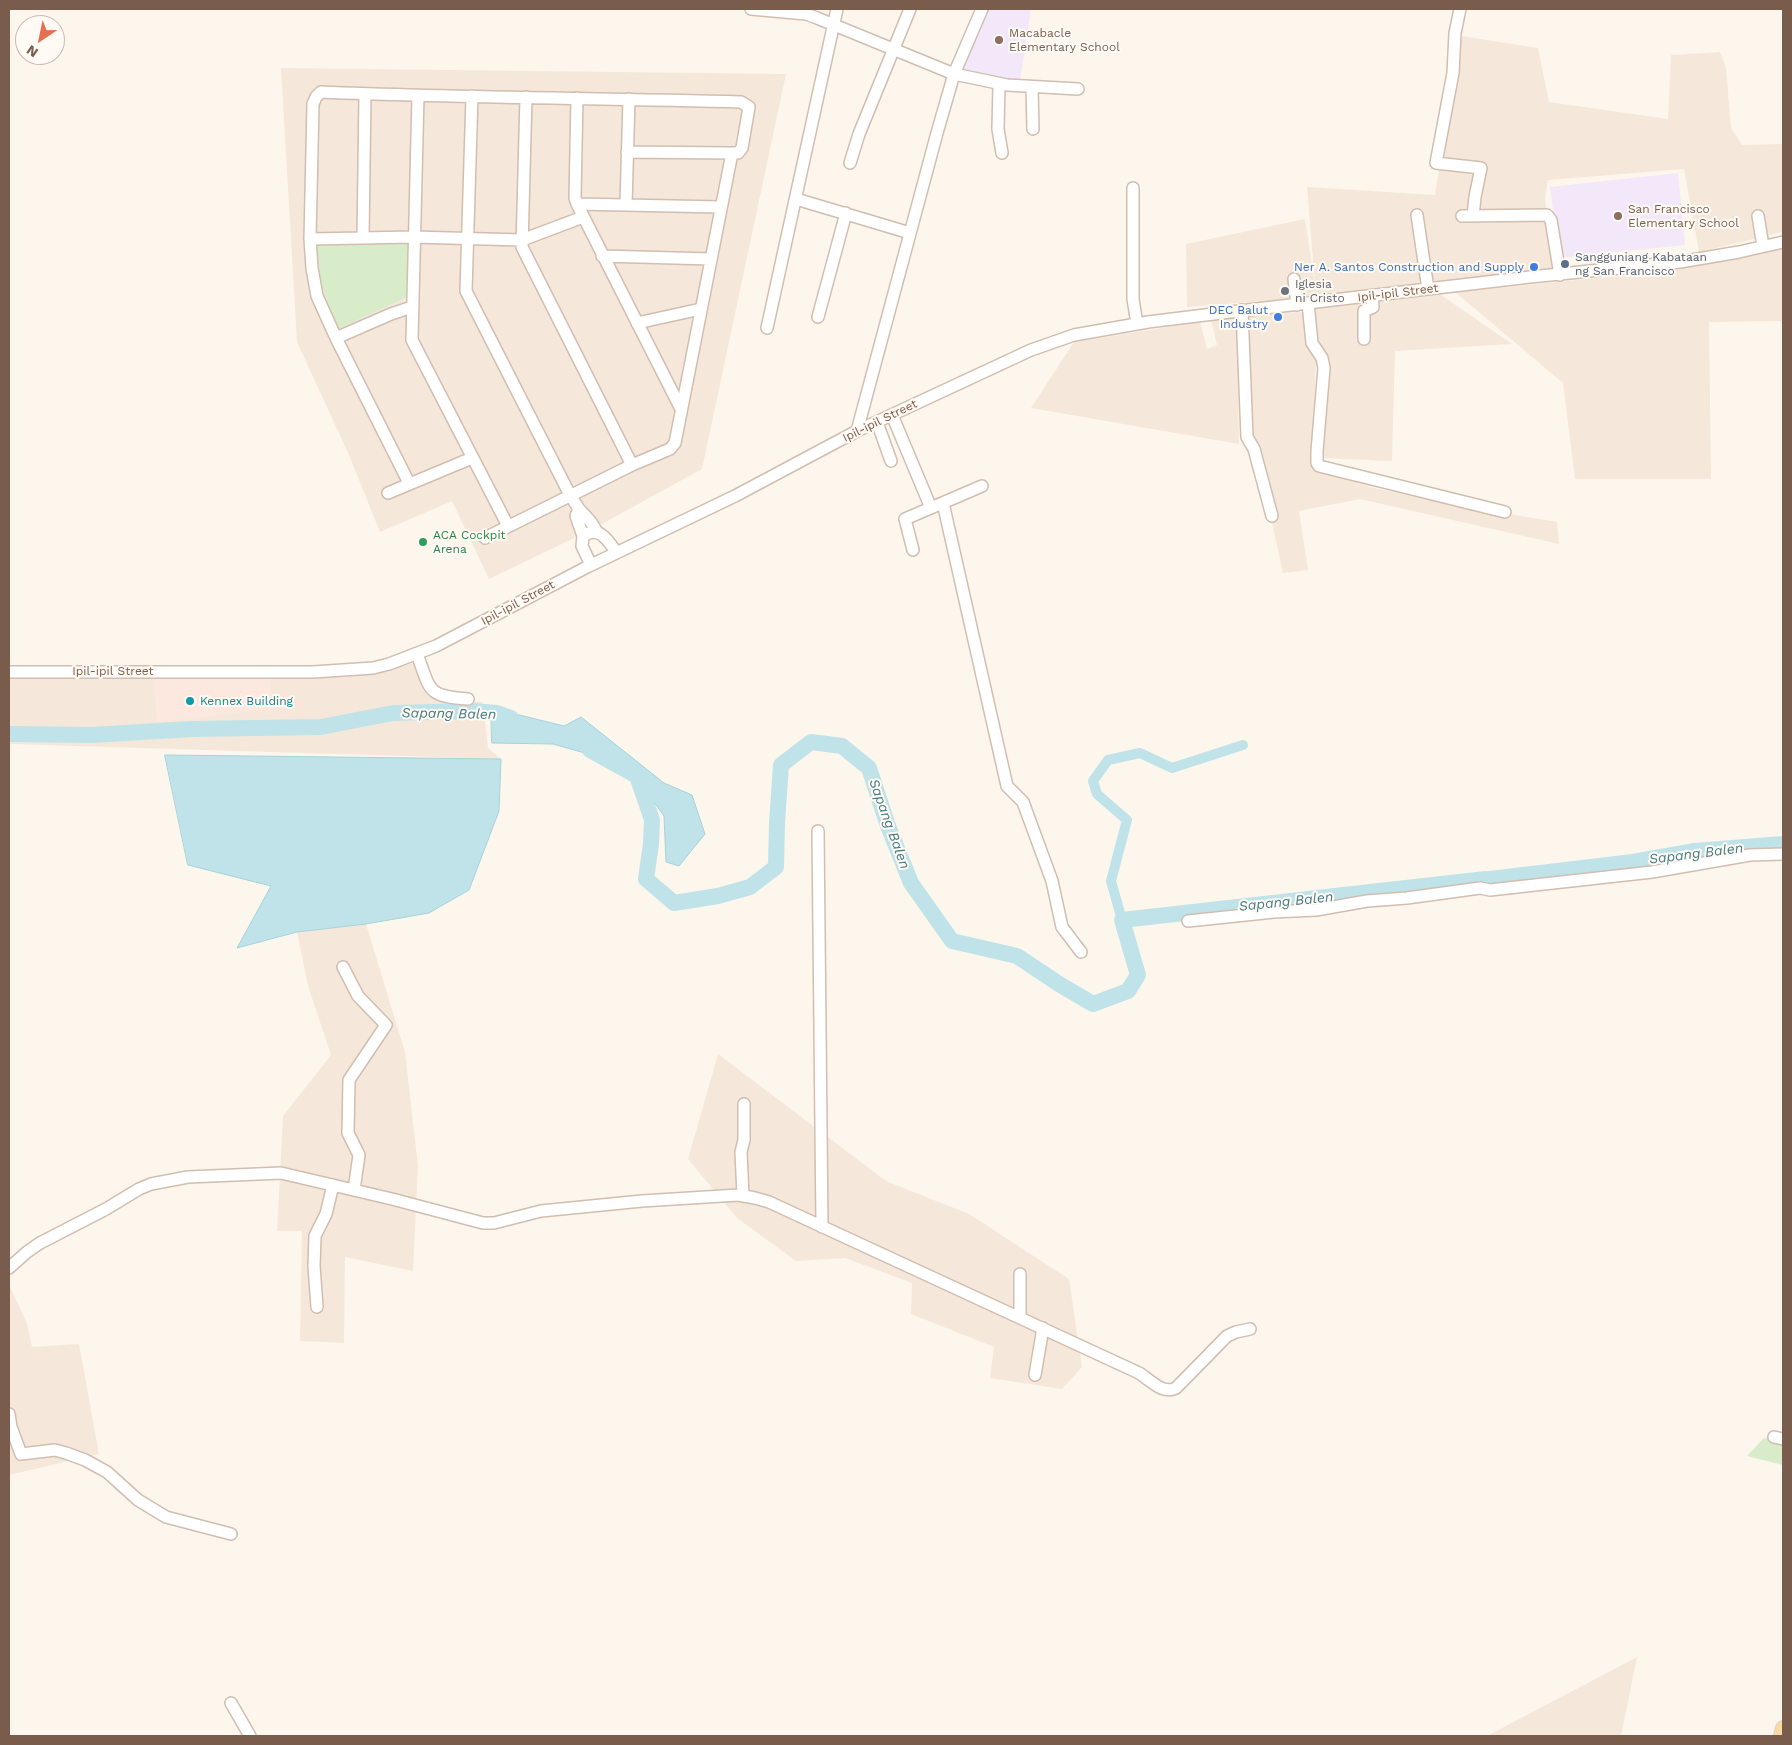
<!DOCTYPE html>
<style>
body{margin:0}
#map{position:relative;width:1792px;height:1745px;overflow:hidden;background:#fdf6ec;font-family:"Work Sans",sans-serif}
canvas{display:block}
.frame{position:absolute;inset:0;border:10px solid #7a5c4d;pointer-events:none}
.north{position:absolute;left:15px;top:15px;width:50px;height:50px;box-sizing:border-box;background:#fffaf3;border:1px solid #cabbb1;border-radius:50%;rotate:214deg;font-size:14px;font-weight:700;line-height:20px;text-align:center;color:#7a5c4d}
.north::after{content:'';display:block;margin:auto;width:18px;height:22px;background:#e76f51;clip-path:polygon(50% 0,100% 100%,50% 72%,0 100%)}
</style>
<div id="map">
<canvas width="1792" height="1745"></canvas>
<div class="frame"></div>
<div class="north">N</div>
</div>
<script>
const c = document.querySelector('canvas').getContext('2d');
c.lineJoin = 'round';
function fillPath(path, color) { c.fillStyle = color; c.fill(path, 'evenodd'); }
function trace(path, color, width, dash) { c.strokeStyle = color; c.lineWidth = width; c.lineCap = dash ? 'butt' : 'round'; c.setLineDash(dash || []); c.stroke(path); }
function label(font, color, halo, rows, align = 'center') {
  c.font = font + ' "Work Sans",sans-serif'; c.lineWidth = 4; c.setLineDash([]); c.textBaseline = 'middle'; c.strokeStyle = halo; c.fillStyle = color; for (const [text, x, y, turn = 0] of rows) {
    c.save(); c.translate(x, y); c.rotate((+turn || 0) * Math.PI / 180); c.textAlign = isNaN(turn) ? turn : align; if (halo) c.strokeText(text, 0, 0); c.fillText(text, 0, 0); c.restore();
  }
}
fillPath(new Path2D(`
 M1461,36L1538,48L1549,102L1668,119L1671,55L1720,52L1726,68L1731,128L1742,145L1783,144V232L1699,252L1684,169L1548,180L1545,198L1552,268L1316,297L1187,307L1186,244L1305,219L1315,285L1307,187L1435,195Z
 M281,68L786,74L702,469L591,530L489,579L452,501L380,532L349,455L297,342Z
 M1783,249V321L1709,322L1711,479H1575L1563,383L1455,292L1638,274L1726,261Z
 M1437,292L1512,344L1395,351L1392,461L1322,458L1329,360L1317,343L1311,307L1369,299L1366,313L1376,300Z
 M1303,312L1316,359L1312,468L1370,487L1443,503L1557,522L1559,544L1360,499L1299,511L1308,570L1283,573L1252,431L1248,314Z
 M1237,316L1239,444L1031,408L1074,342L1200,322L1207,349L1217,345L1211,320Z
 M416,662L442,700L483,702L488,748L501,759L9,744V672L372,674Z
 M366,924L405,1052L418,1166L413,1271L345,1257L344,1343L300,1341L302,1231H277L283,1116L331,1055L308,986L297,932Z
 M718,1054L886,1181L969,1214L1069,1279L1082,1367L1062,1389L990,1378L994,1347L911,1314L912,1283L845,1258L796,1261L737,1218L688,1159Z
 M9,1284L27,1324L32,1347L79,1344L99,1454L9,1475Z
 M1637,1657L1621,1736H1487Z`), '#f5e8da');
fillPath(new Path2D(`
 M270,678L272,709L157,722L154,679Z`), '#fde8e0');
fillPath(new Path2D(`
 M985,9H1031L1020,81L960,71Z
 M1678,173L1685,245L1559,258L1550,187Z`), '#f3e8fa');
fillPath(new Path2D(`
 M409,242L407,297L338,329L320,282L317,243Z
 M1764,1438L1783,1442V1465L1747,1456Z`), '#d8ecc9');
const water = new Path2D(`
 M491,708L564,726L581,717L664,783L692,795L705,834L679,866L666,862L664,816L627,765L553,744L492,743Z
 M165,755L501,759L499,811L469,890L429,913L366,924L297,932L237,948L271,886L188,865Z`);
fillPath(water, '#bfe3e8');
trace(water, '#a5d3da', 1);
trace(new Path2D(`
 M1138,975H1141`), '#a5d3da', 2.5);
trace(new Path2D(`
 M1122,920L1111,881L1127,820L1097,794L1093,781L1108,760L1140,753L1172,768L1243,745`), '#bfe3e8', 10);
trace(new Path2D(`
 M9,734L91,735L192,729L321,727L393,713L473,711L497,713L511,718
 M590,750L637,776L652,820L651,844L646,879L674,903L718,896L750,887L776,867L777,823L781,765L811,742L842,746L869,768L888,826L911,883L952,941L1017,956L1059,984L1093,1004L1128,991L1138,975L1122,920L1486,879
 M1490,879L1633,862L1695,851L1783,844`), '#bfe3e8', 16);
const minor = new Path2D(`
 M751,9L806,14L817,18L954,74L1007,85L1078,89
 M1460,9L1455,33L1453,73L1436,163L1481,168L1475,197L1473,216
 M999,84L998,129L1002,153
 M1032,87L1033,129
 M418,96L412,340L508,526
 M472,96L466,291L570,495L579,509
 M526,97L522,247L632,465
 M577,98L575,198L577,204L681,409
 M627,152L732,153
 M850,163L859,134L910,9
 M1133,188V299L1137,324
 M796,199L910,233
 M577,204L721,207
 M626,205L629,99
 M1417,215L1428,289
 M1462,216L1547,215L1551,220L1560,275
 M1758,216L1763,246
 M363,238L365,94
 M310,239L413,237L522,240L583,217
 M602,256L711,259
 M1294,279L1297,305
 M1308,303L1312,343L1322,358L1324,368L1317,451V463L1319,466L1505,512
 M1242,310L1247,437L1254,449L1272,516
 M818,317L846,213
 M637,323L701,309
 M767,328L837,9
 M336,338L317,296L312,268L310,239L313,104L316,97L321,92C461,98 601,98 741,102L749,107L742,148L738,153H732L675,443L670,449L632,465L485,538
 M1364,339V311L1373,307L1372,296
 M892,415L931,508
 M877,422L891,461
 M857,431L937,133L954,74L982,9
 M409,483L336,338L391,314L412,307
 M388,493L472,458
 M943,503L1007,786L1023,802L1052,881L1062,927L1081,952
 M583,536L576,516L579,509L591,522L597,532
 M913,550L905,519L982,486
 M591,565L582,546L583,536C599,525 608,540 616,552
 M417,654C431,691 426,696 468,699
 M9,672H313L373,668L389,664L436,646L587,567L735,496L857,431L1031,350L1074,335L1148,322L1205,315L1530,277L1680,262L1739,252L1783,242
 M818,831L822,1227
 M1188,921L1274,912L1316,910L1367,901L1407,898L1480,888L1490,890L1652,872L1750,855L1783,854
 M343,967L358,996L386,1025L349,1080L348,1133L359,1155L354,1190
 M743,1196L741,1152L744,1140V1104
 M9,1268L27,1252L40,1243L106,1209L139,1189L151,1184L188,1177L281,1173L392,1199L483,1223H494L541,1211L642,1201L738,1195L755,1198L769,1202L1139,1373C1150,1380 1163,1395 1176,1388L1227,1336L1236,1332L1250,1329
 M317,1307L314,1266L315,1236L326,1214L333,1185
 M1020,1318V1274
 M1035,1375L1043,1328
 M9,1414L11,1427L21,1454L55,1450L66,1453L85,1460L107,1472L138,1500L166,1517L231,1534
 M1774,1437L1783,1439
 M231,1703L250,1736`);
const major = new Path2D(`
 M1781,1736L1783,1728`);
trace(minor, '#d1beb0', 14);
trace(major, '#dad1cd', 16);
trace(minor, '#fff', 11);
trace(major, '#fbd9a5', 14);
for (const [x, y, r, color] of [
 [999,40,5,"#8d6e63"],
 [1618,216,5,"#8d6e63"],
 [1565,264,5,"#5c6f8a"],
 [1534,267,5,"#3f7fe0"],
 [1285,291,5,"#6b7280"],
 [1278,317,5,"#3f7fe0"],
 [423,542,5,"#2e9e5b"],
 [190,701,5,"#0f9aa8"]
]) { const dot = new Path2D(); dot.arc(x, y, r, 0, 2 * Math.PI); c.fillStyle = color; c.fill(dot); trace(dot, '#fffaf3', 2); }
label('12px', '#785e54', '#fffaf3', [
 ["Macabacle",1009,33],
 ["Elementary School",1009,47],
 ["San Francisco",1628,209],
 ["Elementary School",1628,223]
], 'left');
label('12px', '#4e5e75', '#fffaf3', [
 ["Sangguniang Kabataan",1575,257],
 ["ng San Francisco",1575,271]
], 'left');
label('12px', '#366cbe', '#fffaf3', [
 ["Ner A. Santos Construction and Supply",1524,267],
 ["DEC Balut",1268,310],
 ["Industry",1268,324]
], 'right');
label('12px', '#5b616d', '#fffaf3', [
 ["Iglesia",1295,284],
 ["ni Cristo",1295,298]
], 'left');
label('12px', '#7a5c4d', '#fffaf3', [
 ["Ipil-ipil Street",1398,293,-7],
 ["Ipil-ipil Street",880,421,-26],
 ["Ipil-ipil Street",518,603,-28],
 ["Ipil-ipil Street",113,671]
]);
label('12px', '#27864d', '#fffaf3', [
 ["ACA Cockpit",433,535],
 ["Arena",433,549]
], 'left');
label('12px', '#0d838f', '#fffaf3', [
 ["Kennex Building",200,701]
], 'left');
label('italic 14px', '#437c86', '#fffaf3', [
 ["Sapang Balen",449,714,1],
 ["Sapang Balen",889,824,70],
 ["Sapang Balen",1696,854,-7],
 ["Sapang Balen",1286,902,-6]
]);
</script>
